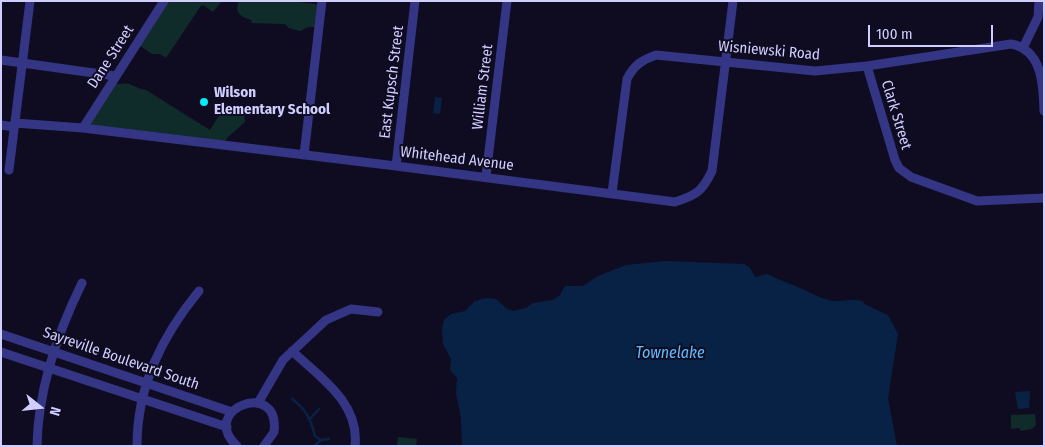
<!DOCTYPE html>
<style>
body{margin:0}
#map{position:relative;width:1045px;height:447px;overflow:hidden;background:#0f0c22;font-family:"Fira Sans Condensed",sans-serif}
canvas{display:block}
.frame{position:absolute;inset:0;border:2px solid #d0cdff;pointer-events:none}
.north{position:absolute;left:15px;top:382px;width:50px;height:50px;-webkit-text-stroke:4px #0f0c22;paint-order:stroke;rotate:106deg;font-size:14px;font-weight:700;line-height:20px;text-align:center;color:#d0cdff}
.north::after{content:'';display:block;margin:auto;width:18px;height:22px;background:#d0cdff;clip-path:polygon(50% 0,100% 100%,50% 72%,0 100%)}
.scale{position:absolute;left:868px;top:25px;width:125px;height:22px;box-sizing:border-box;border:2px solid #d0cdff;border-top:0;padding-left:6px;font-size:15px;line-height:18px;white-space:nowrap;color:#d0cdff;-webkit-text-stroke:4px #0f0c22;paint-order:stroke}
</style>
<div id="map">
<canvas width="1045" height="447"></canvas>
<div class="frame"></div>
<div class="north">N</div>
<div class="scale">100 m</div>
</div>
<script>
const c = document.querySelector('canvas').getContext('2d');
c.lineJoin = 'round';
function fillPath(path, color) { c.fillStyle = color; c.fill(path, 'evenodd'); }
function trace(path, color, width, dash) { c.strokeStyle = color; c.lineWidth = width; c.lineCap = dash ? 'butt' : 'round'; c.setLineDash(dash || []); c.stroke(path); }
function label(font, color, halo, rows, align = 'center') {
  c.font = font + ' "Fira Sans Condensed",sans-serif'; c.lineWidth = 4; c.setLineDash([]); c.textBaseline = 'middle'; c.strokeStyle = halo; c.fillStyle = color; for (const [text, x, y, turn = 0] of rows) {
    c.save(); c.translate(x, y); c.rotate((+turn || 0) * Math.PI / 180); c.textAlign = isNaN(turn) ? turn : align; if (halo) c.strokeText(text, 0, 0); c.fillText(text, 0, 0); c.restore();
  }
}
fillPath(new Path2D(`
 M164,1H222L213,12L203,5L200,7L166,58L160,54H152L136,43Z
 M239,1H290L322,5L319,27H308L300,31L289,28L285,24L252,23L251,20C241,16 234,14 239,1Z
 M112,81C121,87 120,82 129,84C135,86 139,89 146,90L210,130L226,104L244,106L245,122L228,137L222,146L83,128Z
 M1035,414L1036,425L1032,429L1020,431V428L1011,429V415Z
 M398,437L417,439L416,446H397Z`), '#0f2c2a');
fillPath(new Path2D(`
 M435,97L442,98L440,114L433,113Z
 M665,261L744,264L750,268L755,277L767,274C779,280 789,283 800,288C813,293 823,301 838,301C846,301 852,299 862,301L866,305L888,315L898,334L888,398L897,446H462L461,418L456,393L457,378L450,370L451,359L443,344L442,328L444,320L451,314L465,311L475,301L486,298L496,299L507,309L513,311L526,308L533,303L553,300L560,295L565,286H583L598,276L626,265Z
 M1030,391L1029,408L1018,409L1015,392Z`), '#082245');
trace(new Path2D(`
 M292,399C306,409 311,420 315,436L321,440L329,439
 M310,419L319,409
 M314,446L321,440`), '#082245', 2.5);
trace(new Path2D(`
 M1023,48L1038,17L1039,1
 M1,60L115,76
 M867,66L895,160L899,168L911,177L977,201L1044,198
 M15,123L83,128L396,166L675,202C696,195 702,192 712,171L733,1
 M1,125L14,127
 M83,128L164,1
 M304,155L322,1
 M396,166L415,1
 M9,170L30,1
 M486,176L507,1
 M612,193L627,79C634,65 642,60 656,55L815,71L867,66L1011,44C1043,50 1043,86 1044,111
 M1,334L232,412
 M292,351C320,377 360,403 355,446
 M1,352L227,427
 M258,403L283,360L326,320L351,309L378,312
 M37,446C38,389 57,334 82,283
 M137,446C137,386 162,336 199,291
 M237,446C197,409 281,378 274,432L264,446`), '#343584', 9);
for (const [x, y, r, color] of [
 [204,102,5,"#00edf8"]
]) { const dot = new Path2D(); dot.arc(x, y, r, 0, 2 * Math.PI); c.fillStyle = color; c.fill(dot); trace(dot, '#0f0c22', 2); }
label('15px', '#d0cdff', '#0f0c22', [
 ["Wisniewski Road",769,51,5],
 ["Dane Street",111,57,-57],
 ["East Kupsch Street",392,82,-83],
 ["William Street",483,87,-83],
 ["Clark Street",896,115,73],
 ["Whitehead Avenue",457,159,7],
 ["Sayreville Boulevard South",121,359,19]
]);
label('bold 15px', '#d0cdff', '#0f0c22', [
 ["Wilson",214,93],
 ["Elementary School",214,110]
], 'left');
label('italic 16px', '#5bbcff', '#0f0c22', [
 ["Townelake",670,354]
]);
</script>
